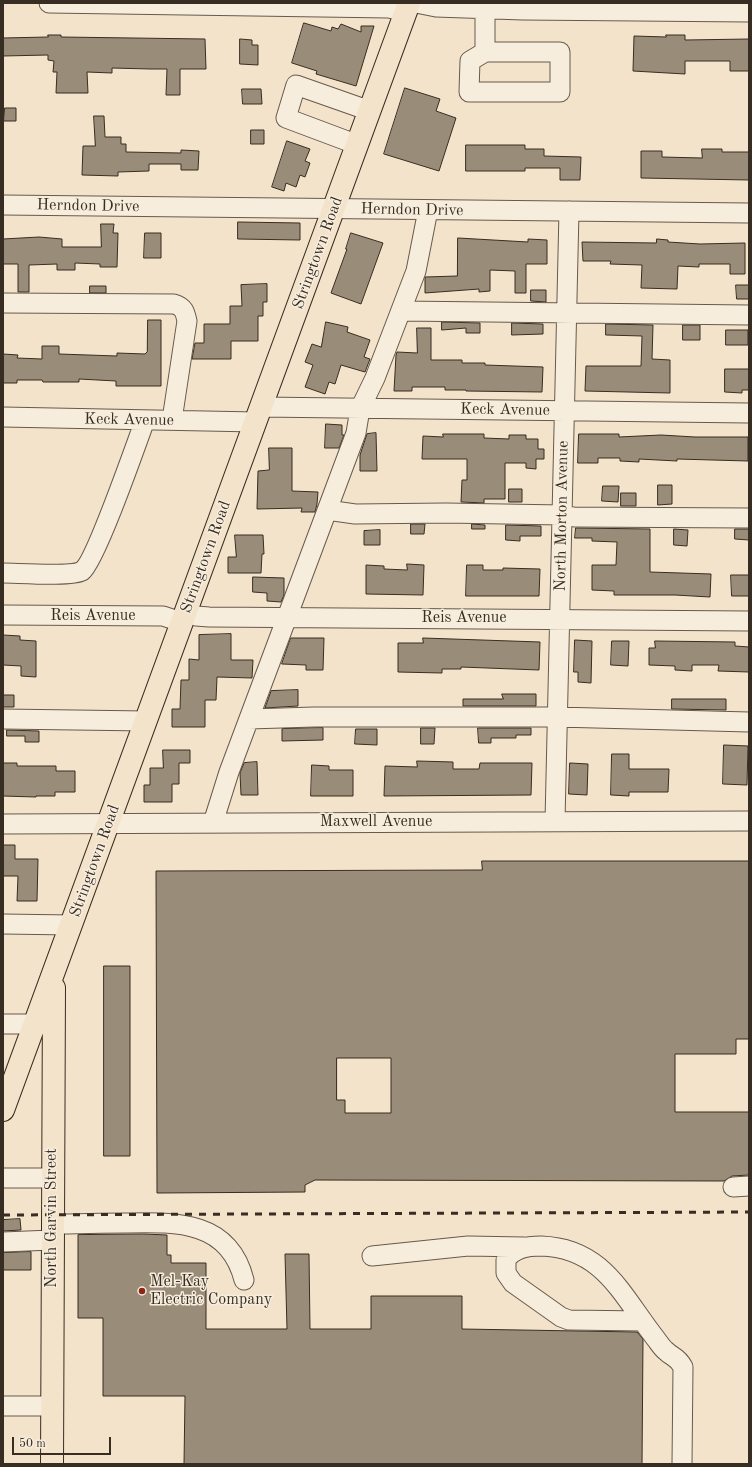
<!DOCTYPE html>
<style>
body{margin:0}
#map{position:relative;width:752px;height:1467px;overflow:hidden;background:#f3e3ca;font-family:"Old Standard TT",serif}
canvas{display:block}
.frame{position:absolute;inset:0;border:4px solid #382d22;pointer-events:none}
.scale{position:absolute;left:12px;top:1437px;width:99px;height:18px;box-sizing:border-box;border:2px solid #382d22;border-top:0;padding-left:5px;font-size:12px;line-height:14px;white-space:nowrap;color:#382d22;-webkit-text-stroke:3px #f7eddd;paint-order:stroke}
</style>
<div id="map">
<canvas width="752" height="1467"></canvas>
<div class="frame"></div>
<div class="scale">50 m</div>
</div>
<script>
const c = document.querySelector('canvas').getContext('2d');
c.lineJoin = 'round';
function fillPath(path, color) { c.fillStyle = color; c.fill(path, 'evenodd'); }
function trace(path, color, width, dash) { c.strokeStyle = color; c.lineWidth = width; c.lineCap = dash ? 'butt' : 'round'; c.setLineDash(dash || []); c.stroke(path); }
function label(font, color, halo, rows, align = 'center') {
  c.font = font + ' "Old Standard TT",serif'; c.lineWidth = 3; c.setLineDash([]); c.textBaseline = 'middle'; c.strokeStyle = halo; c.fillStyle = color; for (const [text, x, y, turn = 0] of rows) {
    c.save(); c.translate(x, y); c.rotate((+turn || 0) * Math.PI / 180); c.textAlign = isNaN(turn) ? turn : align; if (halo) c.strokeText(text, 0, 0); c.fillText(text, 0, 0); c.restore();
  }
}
const building = new Path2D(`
 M304,23L331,31L332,27L338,29L341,24L361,32V26H374L356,86L316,74L317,71L292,63Z
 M48,35H61V37L205,39L206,69H180V95H166L167,69H150L112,68V73L87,72L88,93H56L57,72H53L54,61L48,60V55L3,56V38L48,37Z
 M666,35H685V40L749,39V71H730V61H685V74L633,71L634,36L666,37Z
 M240,39L252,40V45H258V65L240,64Z
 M405,88L440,99L436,111L456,118L439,171L384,154Z
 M242,89H261L262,104H243Z
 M5,108H16V121H4Z
 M94,116H104L105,137H121V144H126V152L181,153V150L199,151L198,170H181V164H149V171L118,172V176L82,175L83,146H95Z
 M251,130H264V144H251Z
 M287,141L310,149L305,161L310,163L305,177L300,175L296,187L286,183L284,191L272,187Z
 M466,145H525V149H544V156L581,157L580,180H560V168H525V171H466Z
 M702,149H722V152H749V180L641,178V151H662V157L702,158Z
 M238,222L300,223V240L238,239Z
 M101,224H114L113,233H118L117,267H100V264L75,263V270H57V264L29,265V292H18V264H3V239L39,237L62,239V247H101Z
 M145,233H161V258H144Z
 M351,233L383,243L361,304L331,293L347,249H346Z
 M458,238L528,242V239L547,240V264H526V293H515V271L490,270V291L479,292V289L425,293V277L457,276Z
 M657,239L668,240V242L700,244L745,243V274H730V264H699V267L678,266L677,289L641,288L642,265L610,264L611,261H583L582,242L656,243Z
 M267,284V302H263V316H258V341H231V359H192L195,343H204V324H230V306H242L241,285Z
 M736,285H749V299H737Z
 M90,286H106V293H90Z
 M531,290H546V302L531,301Z
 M148,320H161V386H116V381L79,379V382H43L42,380H17V383H3V354L18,355L17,358L42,359V346H59V354L117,356V353L145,354L147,352Z
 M326,322L348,327L347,332L370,340L364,357L370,359L365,372L341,365L335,384L329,382L325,394L305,387L313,365L305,362L312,344L321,347Z
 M442,322L480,323V333H466V328L442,330Z
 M512,323L543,324V334L512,335Z
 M606,324L653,325L652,359L670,360V393L585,391L586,366H641L642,336L606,335Z
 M683,325H700V340H683Z
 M417,328H431V360H462V363H485V365L543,367L542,392L466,391V390H445V387H412V391H394L396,355L397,352L417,353Z
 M726,330H748V345H726Z
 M725,369H749V390H742V393L725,392Z
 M326,424L342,425V435H344L339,448H325Z
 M376,433L377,471H360V455L367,434Z
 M443,434H484V438L509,439V435H526V439H538V449H544V459H536V469L526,468V463H505V499H484V503L461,502L462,480H467V459H422L423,436L443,437Z
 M579,434H619V437L661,435L695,437H748V461L677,459V461L639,459V462L620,461V458H598V463H578Z
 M269,448H292V491L318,492L317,504L315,512H301L302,508L257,509L258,471L269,470Z
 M658,485H672V504L658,505Z
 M603,486H619L618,502L602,501Z
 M509,489H522V502H509Z
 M621,493H636V506H621Z
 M411,524H425L424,534H411Z
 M472,524L485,525V529H472Z
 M506,525L541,526V536H520V541L506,540Z
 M576,528L650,529V572L711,574L710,597L675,595H614V591L592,590V565H616L617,542L592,541V538H575Z
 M674,529L688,530L687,546L674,545Z
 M735,529H749V540L735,539Z
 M380,530V545H364V531Z
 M235,535H263L264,554H262L261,573H228V557H236Z
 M407,564L424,565L423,595L366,594V565L384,566V569L407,570Z
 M467,565H483V570H503V568L540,569L539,596H466Z
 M731,575H749V596H732Z
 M253,577L284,578V595L281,602L267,601V593L253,592Z
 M231,634V660H253L252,678L217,677L216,700H205V727H172V709H180L181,680H189V659L199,660V635Z
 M3,635L20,636V640L36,641V677L21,676V666L3,665Z
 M291,638H324L323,670H306V665L282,664Z
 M423,638L540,642L539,670L461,667V669H442V673L398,672V643H423Z
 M575,640L592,641L591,683L578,682V672H574Z
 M612,641H629L628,666L611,665Z
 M655,641L735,642V646L749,647V672L718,671L719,665H692V671L675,670V666L649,665V648H655Z
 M298,690V706L265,708L271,691Z
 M502,694H536V706H463V699H503Z
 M3,695H14V707H3Z
 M672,699H726V710L672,709Z
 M323,728V740L282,741V729Z
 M421,728H435L434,744H421Z
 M478,728H531V735H516V738H491V743H479Z
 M356,729H377V745L355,744Z
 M7,730L39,731V742H25V736H7Z
 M724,745L748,746L747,785L723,784Z
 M163,750H190V763H179V784H172V802H144V785H150V768H163Z
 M612,754H629V769H669L668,792H629V796L611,795Z
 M417,761L453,762V769H479L480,763H532L531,795L384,796L385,766L417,767Z
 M257,762L258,795H241L240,773L244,763Z
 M3,763H17V766H56V771H75V792H55V796H36V797L3,796Z
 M570,763L588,764L587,795L569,794Z
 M312,765L329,766V770H353V796H311Z
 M3,845H15V859H38L37,901H17L18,876H3Z
 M482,861H749V1039H736V1054H675V1112H749V1175L732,1176L724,1181L315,1180L305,1185V1192L157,1193L156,871L482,870ZM337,1058H391V1113H345V1100H337Z
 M104,966H130V1156H104Z
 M20,1219L21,1230L3,1231V1220Z
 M144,1234L167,1235V1255H171V1263H206V1329H287L285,1254H309L310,1329H371V1296H462V1329L637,1332L643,1339L642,1464H184L185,1396H103V1318H78V1235Z
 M31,1252V1270H3V1253Z`);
fillPath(building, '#998c79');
trace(building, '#382d22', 1);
const minor = new Path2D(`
 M49,3L389,8L406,12
 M416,3L436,7L523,10L749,12
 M485,52L470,61L469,92H560V52H485V9
 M358,145L286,118L296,85L370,111
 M3,205L749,213
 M3,303L174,304C184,307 185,312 187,321L172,420
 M401,311L749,315
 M261,407L749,413
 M3,417L256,422
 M327,510L355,514L446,513L562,515L574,517L749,518
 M3,573C18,573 71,577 82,571C95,562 137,442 145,420
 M189,603L190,613L196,616L209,617L749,621
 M3,615L163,616L172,619L181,624
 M3,719L146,721
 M249,719L314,717H557L749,722
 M555,821L569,211
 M213,823L229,772L356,433L360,409L375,378L416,271L428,210
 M3,824L749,821
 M3,924L72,925
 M3,1024H35
 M3,1178H52
 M733,1187L749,1186
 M52,1224C77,1224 101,1223 125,1223C176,1222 229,1220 244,1280
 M3,1242L52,1240
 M372,1256L468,1246L524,1247
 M643,1321L569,1320L561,1317L513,1283L506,1273V1260C513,1248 527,1246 541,1246C604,1248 622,1296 656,1339C659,1343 662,1348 666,1351C673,1358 677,1356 683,1367L682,1464
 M3,1406H52`);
const major = new Path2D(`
 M3,1110L409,3
 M52,1464L54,988`);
trace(minor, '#675a4c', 21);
trace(major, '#382d22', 24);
trace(minor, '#f7eddd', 19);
trace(major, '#f3e3ca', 22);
trace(new Path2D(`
 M3,1215L749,1212`), '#382d22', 3, [7, 7]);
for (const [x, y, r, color] of [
 [142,1291,4,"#8f2418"]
]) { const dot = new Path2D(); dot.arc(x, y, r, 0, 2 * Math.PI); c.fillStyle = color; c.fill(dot); trace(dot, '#f7eddd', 1.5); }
label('16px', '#382d22', '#f7eddd', [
 ["Herndon Drive",88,206,1],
 ["Herndon Drive",412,210,1],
 ["Stringtown Road",318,253,-70],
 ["Keck Avenue",505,410,1],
 ["Keck Avenue",129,420,1],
 ["North Morton Avenue",562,516,-89],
 ["Stringtown Road",206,557,-70],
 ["Reis Avenue",93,616],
 ["Reis Avenue",464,618],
 ["Maxwell Avenue",376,822],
 ["Stringtown Road",95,861,-70],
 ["North Garvin Street",52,1218,-90]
]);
label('16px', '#382d22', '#f7eddd', [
 ["Mel-Kay",150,1282],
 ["Electric Company",150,1300]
], 'left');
</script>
